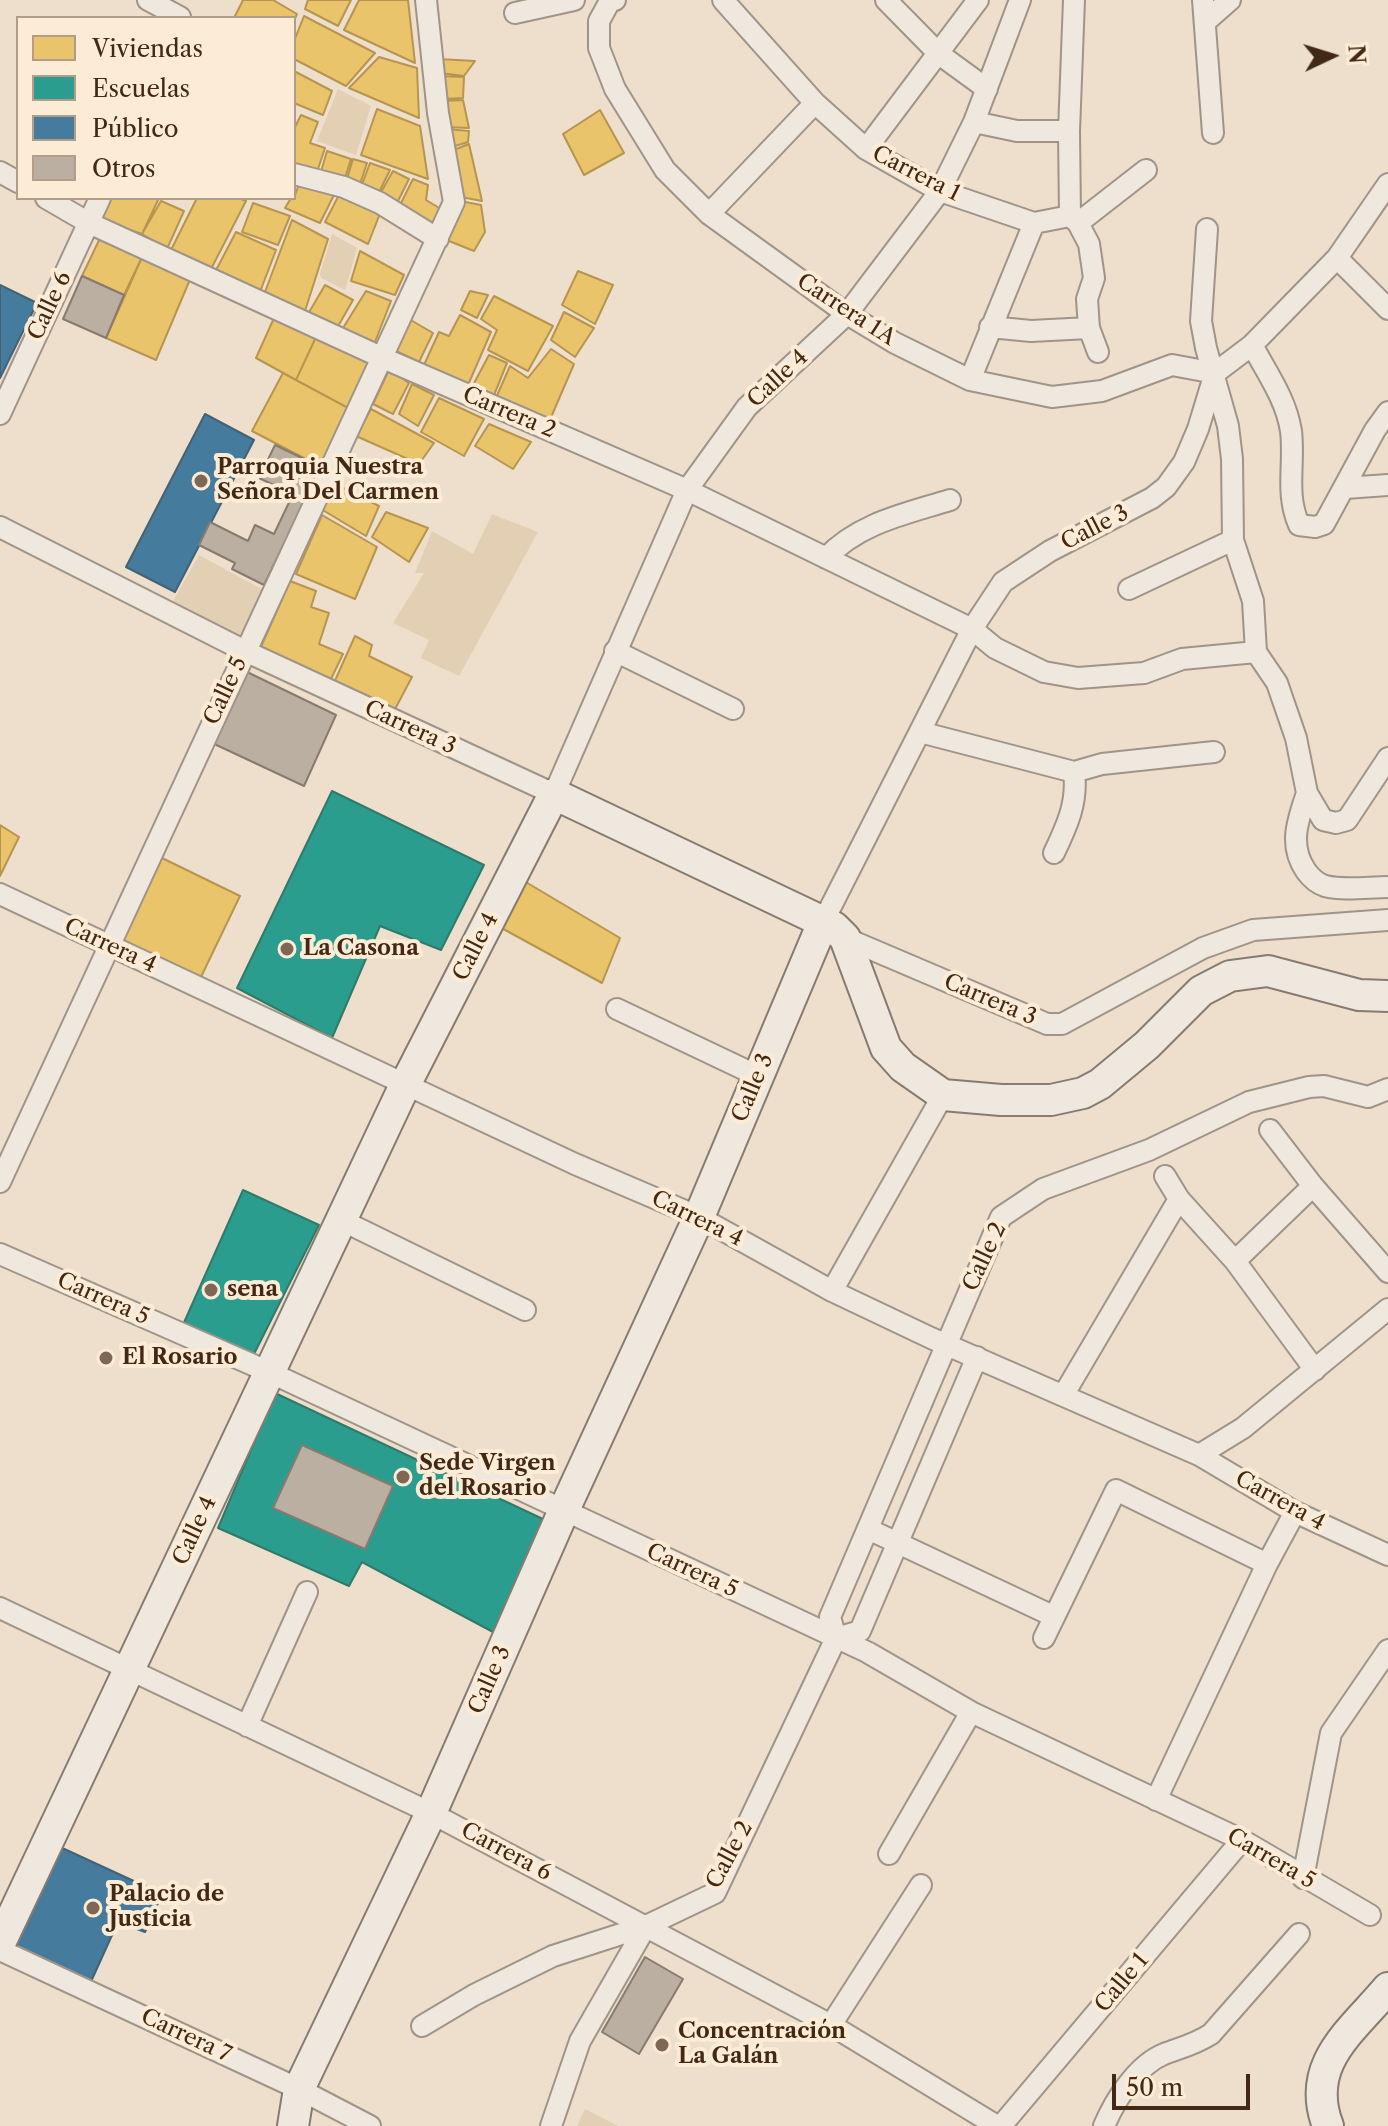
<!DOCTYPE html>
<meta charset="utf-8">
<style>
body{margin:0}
#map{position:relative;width:1388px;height:2126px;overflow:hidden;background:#eddfcc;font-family:"Libre Caslon Text",serif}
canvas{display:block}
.legend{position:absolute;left:16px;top:16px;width:280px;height:184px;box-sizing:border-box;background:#fcecd5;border:2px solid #b29e88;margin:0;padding:10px 14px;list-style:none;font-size:24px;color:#422815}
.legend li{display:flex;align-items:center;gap:16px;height:40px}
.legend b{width:40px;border:2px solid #b29e88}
.north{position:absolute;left:1292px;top:16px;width:80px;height:80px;-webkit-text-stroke:6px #fcecd5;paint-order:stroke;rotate:86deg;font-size:22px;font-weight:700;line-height:32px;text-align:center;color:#422815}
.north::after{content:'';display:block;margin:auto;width:28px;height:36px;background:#422815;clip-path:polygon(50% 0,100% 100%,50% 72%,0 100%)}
.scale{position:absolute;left:1112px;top:2074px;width:138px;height:36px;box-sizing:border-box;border:4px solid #422815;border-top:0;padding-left:10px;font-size:24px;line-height:28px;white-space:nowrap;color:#422815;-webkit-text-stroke:6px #fcecd5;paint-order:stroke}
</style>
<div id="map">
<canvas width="1388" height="2126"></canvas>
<ul class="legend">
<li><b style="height:22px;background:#e9c46a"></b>Viviendas</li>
<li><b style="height:22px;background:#2a9d8f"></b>Escuelas</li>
<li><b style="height:22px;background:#457b9d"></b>Público</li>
<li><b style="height:22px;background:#baafa1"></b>Otros</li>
</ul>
<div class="north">N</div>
<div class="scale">50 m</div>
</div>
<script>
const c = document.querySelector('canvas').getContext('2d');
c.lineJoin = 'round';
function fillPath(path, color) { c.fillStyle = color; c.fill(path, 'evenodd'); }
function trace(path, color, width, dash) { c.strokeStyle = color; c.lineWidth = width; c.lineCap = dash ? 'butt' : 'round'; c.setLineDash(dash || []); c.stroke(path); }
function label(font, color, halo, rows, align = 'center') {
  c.font = font + ' "Libre Caslon Text",serif'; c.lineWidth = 8; c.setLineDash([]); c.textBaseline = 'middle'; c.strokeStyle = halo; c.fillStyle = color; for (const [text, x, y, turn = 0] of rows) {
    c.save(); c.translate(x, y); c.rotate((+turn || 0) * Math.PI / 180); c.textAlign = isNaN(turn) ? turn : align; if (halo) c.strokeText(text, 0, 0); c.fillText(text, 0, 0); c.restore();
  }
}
fillPath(new Path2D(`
 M338,89L371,106L356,155L317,141Z
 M332,234L357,248L345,290L321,278L320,274Z
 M492,514L538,532L459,676L421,658L429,640L393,623L424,573H415L432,531L473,554Z
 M199,555L263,590L241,638L172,603Z
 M585,2109L618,2126H577Z`), '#e3cfb4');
const homes = new Path2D(`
 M243,0H273L297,14L294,21V18H234Z
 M308,0H351L338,26L305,9Z
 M359,0H408L415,63L344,30Z
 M304,16L375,53L346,86L294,59V41Z
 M379,57L417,68L419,118L349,88Z
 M438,59L475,61L464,76L440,73Z
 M294,71L332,91L323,115L294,103Z
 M440,76L464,77L463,98L443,99Z
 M463,100L469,128L447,127L443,101Z
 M377,109L420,126L428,179L361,155Z
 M600,110L624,153L584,175L563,134Z
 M301,115L318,122L310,143L325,148L316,175L294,167V129Z
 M447,129L469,131L468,142L452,147Z
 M469,144L482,201L461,197L451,151Z
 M327,151L351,159L344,181L320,175Z
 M353,159L367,163L359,187L346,182Z
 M370,163L390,170L378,194L361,187Z
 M393,171L409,179L396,205L380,194Z
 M413,179L428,185L426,200L441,209L431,229L399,207Z
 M299,184L335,193L320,223L285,208L291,198H294Z
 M341,191L381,211L368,244L325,222Z
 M108,198H159L142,234L98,219Z
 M197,198H239L246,201L210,271L171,250Z
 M161,201L184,211L167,249L142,234Z
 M460,201L481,205L485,232L474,251L444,239Z
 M253,203L290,216L278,245L242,232Z
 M292,220L328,239L305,311L265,292Z
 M236,232L276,250L260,292L214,274Z
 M101,236L143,255L124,295L82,276Z
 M360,251L404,275L395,295L351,281Z
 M143,255L191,277L156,360L106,338Z
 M578,271L613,285L595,324L562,305Z
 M325,285L353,300L337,328L308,314Z
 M366,291L391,301L373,347L343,328Z
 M470,291L488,295L477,318L461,310Z
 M494,296L553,326L528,371L488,350L497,330L481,319Z
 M564,312L594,328L575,357L551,340Z
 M460,315L491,332L468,385L424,365L439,332L449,336Z
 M274,318L316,337L296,380L256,358Z
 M409,319L433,333L419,362L396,351Z
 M316,337L371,364L350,409L296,380Z
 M551,349L574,364L549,422L495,400L510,366L528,378Z
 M489,355L507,363L492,400L472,387Z
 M389,370L409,383L393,414L373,404Z
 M283,373L350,409L321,467L252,431Z
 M412,384L434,395L418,426L399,414Z
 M439,398L484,419L464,456L421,432Z
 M371,409L434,443L419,464L356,436Z
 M489,424L531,442L513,469L475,446Z
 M337,485L379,506L366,536L321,509Z
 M386,512L428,528L409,562L372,537Z
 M322,515L377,547L355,599L296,574Z
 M290,581L316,591L311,607L329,613L319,644L343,654L330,681L260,649Z
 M355,636L372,645L369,656L412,677L394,711L333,685Z
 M0,825L19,837L0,876Z
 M162,858L240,896L199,981L120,941Z
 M519,878L620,938L602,983L496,925Z`);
fillPath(homes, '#e9c46a');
trace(homes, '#b79550', 2);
const schools = new Path2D(`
 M332,791L484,865L441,950L380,926L332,1038L237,988Z
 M243,1190L319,1225L253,1356L182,1327Z
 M275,1393L545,1520L493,1632L362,1562L349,1586L218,1528Z`);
fillPath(schools, '#2a9d8f');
trace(schools, '#317a6a', 2);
const public = new Path2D(`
 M0,285L37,303L0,378Z
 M205,414L254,440L175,592L126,567Z
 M60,1847L162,1894L145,1932L118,1922L89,1986L12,1951Z`);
fillPath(public, '#457b9d');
trace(public, '#446274', 2);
const building = new Path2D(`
 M82,276L124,295L106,338L63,319Z
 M275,445L321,467L305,500L259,478Z
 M293,494L305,500L264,585L232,569L235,563L199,545L210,522L248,541L255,525L274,534Z
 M245,671L336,715L304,786L210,742Z
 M302,1445L393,1486L365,1549L273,1508Z
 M645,1957L683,1979L639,2054L602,2032Z`);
fillPath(building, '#baafa1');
trace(building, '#877b70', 2);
const street = new Path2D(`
 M148,0L180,17
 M615,0L610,1L599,21V48L615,89L665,170L709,214L847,314L895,343L970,380L1052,397L1102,391L1172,365L1215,373
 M723,0L815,103L866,149L940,191L1034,223L1070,216L1078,223L1146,170
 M886,0L939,54L987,89
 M1203,0L1213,133
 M515,13L574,0
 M1205,22L1230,0
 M974,122L1017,131H1069
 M866,149L978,0
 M0,172L18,182
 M294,174L344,187L380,203L438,239
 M46,198L89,223L383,358L687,490L972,629L995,648L1044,672L1078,678L1144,673L1182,659L1256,652
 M709,214L815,103
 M1070,216L1069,131L1074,0
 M1078,223L1089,244L1094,278L1087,299L1089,328L1098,352
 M1207,229L1201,321L1206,348L1228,426L1232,459L1233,540L1253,601L1256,652L1277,683L1296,738L1307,793L1323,820L1336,823L1347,820L1388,758
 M1337,258L1388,309
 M990,327L1031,331L1089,328
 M1252,345C1267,373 1286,399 1291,431C1295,464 1285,493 1299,525L1315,527L1324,524L1375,430L1388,412
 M970,380L1034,223
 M0,414L100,198
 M1345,488L1388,485
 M0,527L245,651L554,794L687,490L747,407L847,314L940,191L974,122L1020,0
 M826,558C859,523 905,514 950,500
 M1129,589L1233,540
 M615,651L733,709
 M920,732L1074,772L1102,764L1214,752
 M1307,793C1298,820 1288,845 1306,871C1311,878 1316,883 1325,886C1345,891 1368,887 1388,887
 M1054,853C1067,826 1078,802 1074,772
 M0,894L575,1164L699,1217L832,1291L931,1338L1199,1455L1295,1512L1388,1555
 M824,920L972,629L1003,582L1050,551L1152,498L1166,487L1184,462L1198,429L1215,373L1252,345L1337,258L1388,184
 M845,938L1047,1024H1062L1203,948L1253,930L1388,920
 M617,1009L758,1076
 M1270,1130L1313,1186L1388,1272
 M1165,1176L1179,1199L1235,1261L1315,1370
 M0,1182L454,202L438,113L426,0
 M341,1220L525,1310
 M0,1254L269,1372L867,1652L971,1712L1242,1840L1370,1915
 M1235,1261L1313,1186
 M832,1291L943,1095
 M1064,1394L1179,1199
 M1199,1455L1243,1428L1388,1309
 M868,1529L1053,1616
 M0,1608L431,1813L831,2025L997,2126
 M836,1638L860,1631L977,1357
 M1044,1638L1116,1490L1267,1564
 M247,1726L307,1592
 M1156,1800L1267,1564L1295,1512
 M889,1854L971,1712
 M1303,1878L1331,1733L1388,1650
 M0,1950L299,2089L370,2126
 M831,2025L921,1885
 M422,2026L474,1995L553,1956L646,1926L715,1893L836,1638L830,1617L1001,1217L1043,1189L1149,1150L1249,1102L1309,1087L1324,1086L1368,1097L1388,1089
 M551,2126L580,2041L646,1926
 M1001,2126L1242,1840
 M1104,2126C1115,2100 1137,2065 1164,2054C1180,2048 1196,2044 1211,2034L1299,1934`);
const secondary = new Path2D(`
 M0,1943L405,1085L554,794L834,927L845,938L886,1048L903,1067L943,1095L1001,1100H1051L1083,1093L1100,1084L1147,1045L1201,991L1230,976L1268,971L1359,995L1388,996
 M293,2126L299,2089L431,1813L564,1510L699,1217L824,920
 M1328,2126C1304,2064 1352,2031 1388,1988`);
trace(street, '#9f9487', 24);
trace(secondary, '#877b70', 34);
trace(street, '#efe8df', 20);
trace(secondary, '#efe8df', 30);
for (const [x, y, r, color] of [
 [201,481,8,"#7e6855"],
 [287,949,8,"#7e6855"],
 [211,1290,8,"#7e6855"],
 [106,1358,8,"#7e6855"],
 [403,1477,8,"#7e6855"],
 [93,1908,8,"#7e6855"],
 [662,2045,8,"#7e6855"]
]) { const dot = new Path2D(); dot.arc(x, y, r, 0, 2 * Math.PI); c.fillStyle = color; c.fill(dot); trace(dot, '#fcecd5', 3); }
label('22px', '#422815', '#fcecd5', [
 ["Carrera 1",916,174,27],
 ["Calle 6",50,306,-65],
 ["Carrera 1A",846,310,33],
 ["Calle 4",778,379,-43],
 ["Carrera 2",509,413,23],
 ["Calle 3",1095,528,-27],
 ["Calle 5",226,691,-65],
 ["Carrera 3",410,728,25],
 ["Carrera 4",110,946,25],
 ["Calle 4",476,947,-63],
 ["Carrera 3",990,1000,23],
 ["Calle 3",753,1088,-67],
 ["Carrera 4",697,1219,26],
 ["Calle 2",985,1257,-65],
 ["Carrera 5",103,1299,24],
 ["Carrera 4",1280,1501,29],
 ["Calle 4",195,1531,-65],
 ["Carrera 5",692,1571,25],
 ["Calle 3",490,1680,-66],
 ["Carrera 6",506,1852,28],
 ["Calle 2",730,1855,-62],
 ["Carrera 5",1271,1859,30],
 ["Calle 1",1122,1983,-50],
 ["Carrera 7",186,2036,25]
]);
label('bold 22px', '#422815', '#fcecd5', [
 ["Parroquia Nuestra",217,468],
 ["Señora Del Carmen",217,493],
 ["La Casona",303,949],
 ["sena",227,1290],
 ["El Rosario",122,1358],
 ["Sede Virgen",419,1464],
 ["del Rosario",419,1489],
 ["Palacio de",109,1895],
 ["Justicia",109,1920],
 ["Concentración",678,2032],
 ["La Galán",678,2057]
], 'left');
</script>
